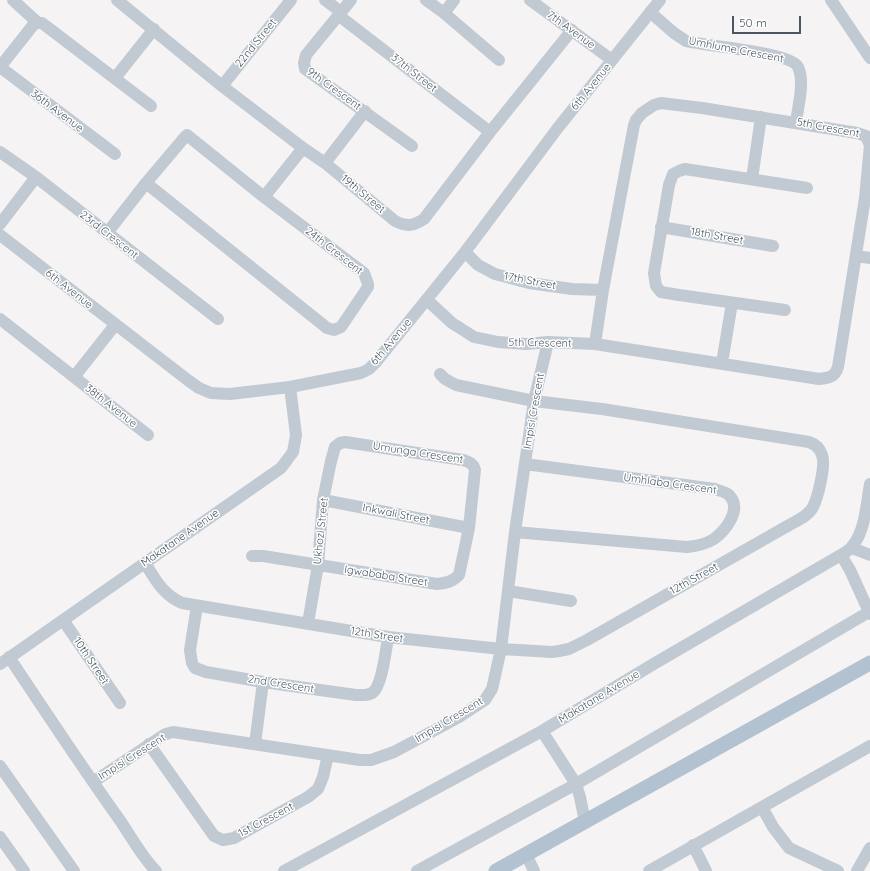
<!DOCTYPE html>
<style>
body{margin:0}
#map{position:relative;width:870px;height:871px;overflow:hidden;background:#f5f3f3;font-family:Quicksand,sans-serif}
canvas{display:block}
.scale{position:absolute;left:732px;top:16px;width:69px;height:18px;box-sizing:border-box;border:2px solid #4a5661;border-top:0;padding-left:5px;font-size:12px;line-height:14px;white-space:nowrap;color:#4a5661;-webkit-text-stroke:3px #fff;paint-order:stroke}
</style>
<div id="map">
<canvas width="870" height="871"></canvas>
<div class="scale">50 m</div>
</div>
<script>
const c = document.querySelector('canvas').getContext('2d');
c.lineJoin = 'round';
function trace(path, color, width, dash) { c.strokeStyle = color; c.lineWidth = width; c.lineCap = dash ? 'butt' : 'round'; c.setLineDash(dash || []); c.stroke(path); }
function label(font, color, halo, rows, align = 'center') {
  c.font = font + ' Quicksand,sans-serif'; c.lineWidth = 3; c.setLineDash([]); c.textBaseline = 'middle'; c.strokeStyle = halo; c.fillStyle = color; for (const [text, x, y, turn = 0] of rows) {
    c.save(); c.translate(x, y); c.rotate((+turn || 0) * Math.PI / 180); c.textAlign = isNaN(turn) ? turn : align; if (halo) c.strokeText(text, 0, 0); c.fillText(text, 0, 0); c.restore();
  }
}
trace(new Path2D(`
 M13,0L38,23H42L151,106
 M117,0L222,86L303,148L325,163L395,221C407,227 413,226 424,219L490,132L572,30
 M325,0L341,12
 M351,0L306,55L304,63L305,69L412,146
 M426,0L444,13L499,60
 M530,0L612,60
 M831,0L870,58
 M650,12L674,33L686,41C705,46 791,52 798,67C805,81 798,107 796,122
 M444,13L454,0
 M338,15L490,132
 M0,67L115,154
 M0,67L34,24L38,23
 M115,78L154,29
 M222,86L291,0
 M0,152L36,177L218,319
 M325,163L365,111
 M752,179L761,117
 M264,197L303,148
 M0,224L36,177
 M661,227L773,246
 M107,233L146,183L184,138L187,135L264,197L364,273L368,284V287L341,327L334,330L327,328L146,183
 M0,235L189,381L199,388L211,393L230,394L290,387L361,373L369,369L376,362L465,252L557,129L660,0
 M465,252L478,265L495,274L529,283L572,289L603,290
 M856,256L870,258
 M427,300L452,323L474,337L498,342L526,344L548,342L595,344L819,379C829,378 835,377 838,367L865,198L870,145L866,136L857,133L702,108L661,103L654,105L642,113L636,120L634,125L603,290L595,344
 M785,310L679,295L661,292L656,286L654,273L669,185L673,174L679,171L685,169L807,188
 M0,319L148,435
 M722,363L732,303
 M74,377L115,325
 M323,500L469,528
 M515,532L687,547C697,546 706,544 714,539C725,531 743,509 729,495C726,492 720,491 715,489L525,464
 M852,548L870,555
 M841,555L850,570L870,614
 M252,556H263L437,584C446,583 452,582 459,575L469,528L475,470C473,463 469,462 463,460L345,442L340,443L335,447L331,461L323,500L318,565L308,623
 M145,563C155,579 163,595 182,603L388,637L501,649L552,652L559,651L569,649L587,640L791,524C799,520 809,515 813,507C818,497 826,465 822,455C820,449 815,444 809,442L602,409L534,401L456,385L445,379L440,374
 M508,591L571,601
 M197,606L190,650L192,663L195,668L206,672L263,682L356,695C361,695 367,696 372,693C382,687 386,649 388,637
 M63,620L120,703
 M9,657C45,711 81,766 119,819C131,836 141,856 156,871
 M0,664L281,468L293,452L296,435L290,387
 M542,731L576,784L580,797L585,822
 M149,744L214,836L223,840L234,838L308,797L318,789L323,777L328,755
 M255,744L263,682
 M0,766L74,871
 M93,782L161,737L166,734L173,732L360,760H371L394,752L459,717L485,700L492,689L501,649L515,532L534,401L548,342
 M762,807L773,827L789,848L838,871
 M0,837L24,871
 M693,845L706,871
 M526,854L534,871
 M284,871L542,731L657,662L846,552C865,539 866,506 870,484
 M417,871L576,784L869,612
 M649,871L870,746
 M857,871L870,848`), '#c1cad2', 12);
trace(new Path2D(`
 M496,871L870,663`), '#b3c2d1', 15);
label('11px', '#4a5661', '#fff', [
 ["7th Avenue",571,30,36],
 ["22nd Street",256,43,-51],
 ["Umhlume Crescent",736,50,11],
 ["37th Street",414,73,38],
 ["6th Avenue",591,87,-51],
 ["9th Crescent",334,89,36],
 ["36th Avenue",57,111,37],
 ["5th Crescent",828,128,11],
 ["19th Street",363,194,40],
 ["23rd Crescent",109,235,38],
 ["18th Street",717,236,10],
 ["24th Crescent",334,251,38],
 ["17th Street",530,281,11],
 ["6th Avenue",69,289,38],
 ["6th Avenue",391,342,-50],
 ["5th Crescent",540,343,1],
 ["38th Avenue",111,406,38],
 ["Impisi Crescent",534,411,-80],
 ["Umunga Crescent",418,453,9],
 ["Umhlaba Crescent",670,484,8],
 ["Inkwali Street",396,514,11],
 ["Ukhozi Street",321,531,-84],
 ["Makatane Avenue",180,538,-35],
 ["Igwababa Street",386,576,9],
 ["12th Street",694,579,-29],
 ["12th Street",377,635,9],
 ["10th Street",91,661,56],
 ["2nd Crescent",281,684,9],
 ["Makatane Avenue",599,697,-31],
 ["Impisi Crescent",449,720,-31],
 ["Impisi Crescent",132,757,-32],
 ["1st Crescent",266,820,-28]
]);
</script>
